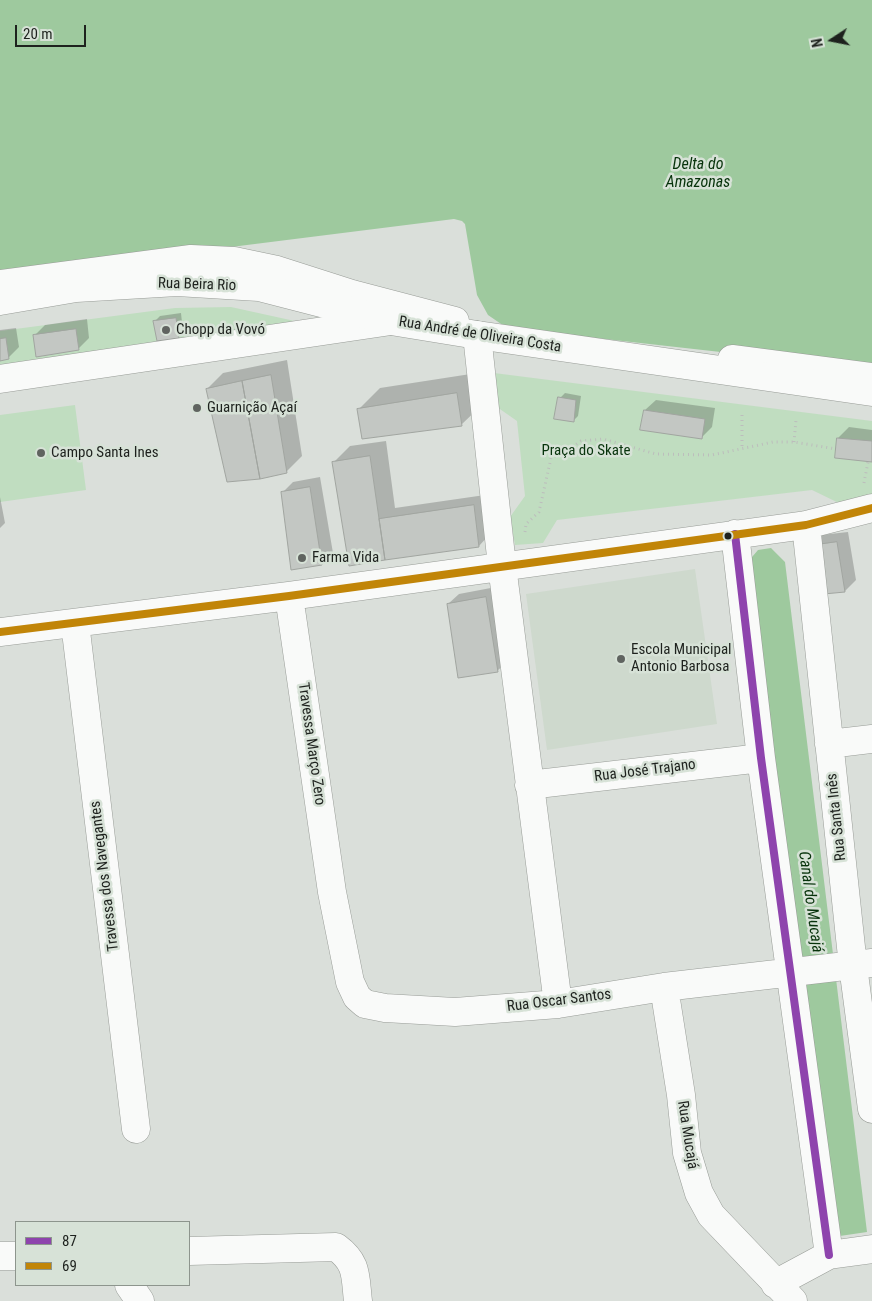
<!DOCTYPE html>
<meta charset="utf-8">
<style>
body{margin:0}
#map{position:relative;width:872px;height:1301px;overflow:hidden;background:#dadfda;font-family:"Roboto Condensed",sans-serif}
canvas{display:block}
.legend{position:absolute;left:15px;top:1221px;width:175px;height:65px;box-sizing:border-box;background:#d7e2d7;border:1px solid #8d958d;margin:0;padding:6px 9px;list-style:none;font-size:15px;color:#1e221e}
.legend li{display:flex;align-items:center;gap:10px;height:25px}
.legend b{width:25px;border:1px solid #8d958d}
.north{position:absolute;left:807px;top:15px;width:50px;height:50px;-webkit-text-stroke:4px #d7e2d7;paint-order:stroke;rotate:259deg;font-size:14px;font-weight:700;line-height:20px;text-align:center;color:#1e221e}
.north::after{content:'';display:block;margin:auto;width:18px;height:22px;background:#1e221e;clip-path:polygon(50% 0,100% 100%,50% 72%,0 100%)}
.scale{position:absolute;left:15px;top:25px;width:71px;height:22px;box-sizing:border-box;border:2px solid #1e221e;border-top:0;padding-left:6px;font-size:15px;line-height:18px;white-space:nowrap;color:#1e221e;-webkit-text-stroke:4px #d7e2d7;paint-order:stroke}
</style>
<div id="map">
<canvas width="872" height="1301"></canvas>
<ul class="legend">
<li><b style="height:6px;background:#8e44ad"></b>87</li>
<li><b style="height:6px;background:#c18508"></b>69</li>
</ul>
<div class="north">N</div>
<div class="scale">20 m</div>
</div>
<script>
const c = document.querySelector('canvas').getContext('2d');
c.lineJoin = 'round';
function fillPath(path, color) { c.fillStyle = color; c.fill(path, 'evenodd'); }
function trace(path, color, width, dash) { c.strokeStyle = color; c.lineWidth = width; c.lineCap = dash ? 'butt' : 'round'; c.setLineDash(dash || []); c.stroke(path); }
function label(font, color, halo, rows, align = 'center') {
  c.font = font + ' "Roboto Condensed",sans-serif'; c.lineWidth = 5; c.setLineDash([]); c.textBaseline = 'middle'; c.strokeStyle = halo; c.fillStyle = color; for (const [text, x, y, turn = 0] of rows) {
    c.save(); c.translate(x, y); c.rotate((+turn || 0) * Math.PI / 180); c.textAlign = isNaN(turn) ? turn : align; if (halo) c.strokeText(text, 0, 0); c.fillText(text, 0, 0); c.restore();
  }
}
fillPath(new Path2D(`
 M695,569L717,724L547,750L526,594Z`), '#ced9cd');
fillPath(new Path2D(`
 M231,307L322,327L0,369V331L175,308Z
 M494,373L872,421V499L845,506L812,490L557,520L543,543L515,545L510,517L525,496L517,421L497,407Z
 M75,405L86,490L0,502V415Z`), '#c0ddc0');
fillPath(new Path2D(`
 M0,0H872V369L507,328L488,315L477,295L465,224L462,221L454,219L0,276Z
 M771,548L785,562L867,1232L833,1237L747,563L758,550Z`), '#9ec99e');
fillPath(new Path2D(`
 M181,313L183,332L178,337L155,321L160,316Z
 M87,319L89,338L79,348L34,336L45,325Z
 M16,328L19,347L8,358L0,359V330Z
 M287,360L302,456L286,472L207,389L223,373Z
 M477,373L483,404L462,424L359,409L380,388Z
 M565,393L581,396L578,416L573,421L560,398Z
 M656,400L715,408L712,427L701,438L645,410Z
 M849,427L872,430V461L836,457L838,438Z
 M386,441L395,508L485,495L489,535L479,546L385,558L334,462L350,446Z
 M320,477L333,553L322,564L292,569L282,493L293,482Z
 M0,497L5,523L0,528Z
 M848,532L856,580L845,591L814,594L821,535Z
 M496,587L508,661L497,671L448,604L459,594Z`), '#0003');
const building = new Path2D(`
 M176,318L179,338L157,341L153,321Z
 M76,329L79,350L36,357L33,335Z
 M6,338L9,359L0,361V339Z
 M271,375L287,473L260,479L242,381Z
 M242,381L260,479L227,482L206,389Z
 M457,393L462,426L362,439L357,409Z
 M558,397L576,400L574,422L554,419Z
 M644,410L705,419L702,439L640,430Z
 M837,438L872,441V462L835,458Z
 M370,456L385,560L349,566L332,462Z
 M310,487L322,565L291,570L281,492Z
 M474,505L479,547L385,560L379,519Z
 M837,542L845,592L813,595L809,546Z
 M486,597L498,672L458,678L447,604Z`);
fillPath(building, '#c3c7c3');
trace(building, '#a1a5a0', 1);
const minor = new Path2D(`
 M0,284L191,259L234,261L277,270L352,294L455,321
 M477,335L502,566L558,1004
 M732,359L872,377
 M0,379L391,321
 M806,525L853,966L872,1109
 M735,534L761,758L829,1255
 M289,596L332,892L350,982L357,997L365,1004L385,1008L455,1012L558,1004L664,987L872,963
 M75,623L136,1129
 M0,632L289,596L806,525L872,508
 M829,744L872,739
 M529,785L761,758
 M664,987L681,1095L687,1153L699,1193L711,1215L793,1301
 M189,1251L336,1247C358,1263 355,1276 358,1301
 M0,1256H16
 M775,1284L829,1255L872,1249
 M129,1285L140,1301`);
const major = new Path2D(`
 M0,301L76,288L177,282L259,287L391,321L477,335L872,392`);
trace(minor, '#989c97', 29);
trace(major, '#989c97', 29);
trace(new Path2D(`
 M742,415V448
 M794,442L796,420
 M864,483L868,462
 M525,532L526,524L539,512L551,458L564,453L581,441L603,439L656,454L712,455L773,442H794L836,449`), '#bcbdbc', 3, [1, 4]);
trace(minor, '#f9faf9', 28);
trace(major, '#f9faf9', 28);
trace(new Path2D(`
 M735,534L761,758L829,1255`), '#8e44ad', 8);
trace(new Path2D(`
 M0,632L289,596L806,525L872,508`), '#c18508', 8);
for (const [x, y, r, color] of [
 [166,330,5,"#606460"],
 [197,408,5,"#606460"],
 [41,453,5,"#606460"],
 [728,536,4.5,"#1e221e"],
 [302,558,5,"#606460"],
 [621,659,5,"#606460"]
]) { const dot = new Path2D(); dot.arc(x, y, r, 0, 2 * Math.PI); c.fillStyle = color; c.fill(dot); trace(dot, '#d7e2d7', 2); }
label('15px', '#1e221e', '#d7e2d7', [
 ["Rua Beira Rio",197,285,2],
 ["Rua André de Oliveira Costa",480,335,9],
 ["Travessa Março Zero",311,744,82],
 ["Rua José Trajano",645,771,-7],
 ["Rua Santa Inês",837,817,-96],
 ["Travessa dos Navegantes",105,876,-97],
 ["Rua Oscar Santos",559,1001,-7],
 ["Rua Mucajá",687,1135,81]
]);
label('15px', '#1e221e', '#d7e2d7', [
 ["Chopp da Vovó",176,330],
 ["Guarnição Açaí",207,408],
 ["Campo Santa Ines",51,453],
 ["Farma Vida",312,558],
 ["Escola Municipal",631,650],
 ["Antonio Barbosa",631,667]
], 'left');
label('15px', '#08340d', '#d7e2d7', [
 ["Praça do Skate",586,451]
]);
label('italic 16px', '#07330b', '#d7e2d7', [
 ["Delta do",698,165],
 ["Amazonas",698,183],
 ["Canal do Mucajá",810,902,82]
]);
</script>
